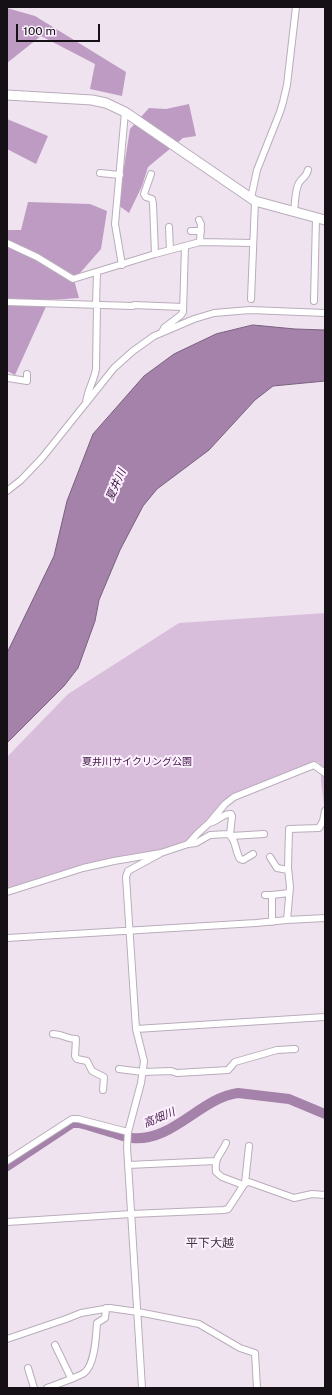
<!DOCTYPE html>
<meta charset="utf-8">
<style>
body{margin:0}
#map{position:relative;width:332px;height:1395px;overflow:hidden;background:#efe3f0;font-family:"Public Sans",sans-serif}
canvas{display:block}
.frame{position:absolute;inset:0;border:8px solid #141015;pointer-events:none}
.scale{position:absolute;left:16px;top:24px;width:84px;height:18px;box-sizing:border-box;border:2px solid #141015;border-top:0;padding-left:5px;font-size:12px;line-height:14px;white-space:nowrap;color:#141015;-webkit-text-stroke:3px #fcf0fe;paint-order:stroke}
</style>
<div id="map">
<canvas width="332" height="1395"></canvas>
<div class="frame"></div>
<div class="scale">100 m</div>
</div>
<script>
const c = document.querySelector('canvas').getContext('2d');
c.lineJoin = 'round';
function fillPath(path, color) { c.fillStyle = color; c.fill(path, 'evenodd'); }
function trace(path, color, width, dash) { c.strokeStyle = color; c.lineWidth = width; c.lineCap = dash ? 'butt' : 'round'; c.setLineDash(dash || []); c.stroke(path); }
function label(font, color, halo, rows, align = 'center') {
  c.font = font + ' "Public Sans","Noto Sans JP",sans-serif'; c.lineWidth = 4; c.setLineDash([]); c.textBaseline = 'middle'; c.strokeStyle = halo; c.fillStyle = color; for (const [text, x, y, turn = 0] of rows) {
    c.save(); c.translate(x, y); c.rotate((+turn || 0) * Math.PI / 180); c.textAlign = isNaN(turn) ? turn : align; if (halo) c.strokeText(text, 0, 0); c.fillText(text, 0, 0); c.restore();
  }
}
fillPath(new Path2D(`
 M325,613V819H321L324,805L321,782V771L319,762L234,797L190,845L84,869L7,895V757L68,694L179,623Z`), '#d9bedc');
fillPath(new Path2D(`
 M7,8L35,16L126,72L122,96L90,89L95,64L41,36L7,63Z
 M189,104L196,136L183,138L148,167L142,186L129,213L118,205L130,129L149,108L166,109Z
 M7,119L48,136L36,164L7,149Z
 M28,202L90,204L107,211L101,249L74,280L79,298L49,300L15,375L7,371V230H21Z`), '#be9bc3');
const water = new Path2D(`
 M253,325L295,329L325,330V381L273,386L255,400L209,450L157,489L143,506L120,550L99,600L95,621L78,668L64,686L7,743V653L54,556L67,501L93,434L144,376L174,354L216,334Z`);
fillPath(water, '#a482a9');
trace(water, '#79607d', 1);
trace(new Path2D(`
 M7,1166L72,1123H79C91,1126 103,1130 114,1133C120,1135 126,1138 132,1138C173,1142 200,1098 238,1093L289,1099L325,1114`), '#a482a9', 10);
const street = new Path2D(`
 M100,173L120,175
 M151,174L144,194L146,197L152,199L153,204L155,254
 M251,198L257,170L280,112L283,102L287,85L296,7
 M294,212C295,204 295,189 299,183C302,177 306,178 308,170
 M199,220L201,224L200,242
 M169,227L170,250
 M191,231H201
 M7,243L37,257L73,279L155,254L200,242L253,243
 M122,265L115,224L125,112
 M251,299L255,201
 M314,301L316,218
 M7,302L133,306L134,305L183,307
 M96,305L97,272
 M162,332L164,328L181,315L183,312L185,246
 M8,378L27,381V374
 M86,403C87,391 94,381 96,369L97,305
 M7,491L21,480L42,458L114,368L133,351L154,336L194,319L214,313L250,310L325,313
 M209,823C218,822 222,813 231,814L232,816L230,835
 M231,836L264,834
 M188,844L196,843L210,835L228,834C236,838 235,851 240,859L243,860L253,854
 M270,857L277,868L288,870
 M7,892L83,868L114,861L161,853L188,844L197,834L209,823L225,804L234,797L314,765L325,773
 M265,895H272L289,893
 M287,920L325,918
 M272,922V895
 M7,938L256,923L287,920L290,887L288,868L289,829L319,828L323,821L325,811
 M136,1029L325,1017
 M53,1034C62,1034 67,1039 76,1039L75,1056L77,1059L87,1061L92,1071L104,1077L103,1090
 M119,1069L143,1072L171,1071L177,1073L228,1070L235,1062L277,1050L295,1049
 M226,1143C222,1154 214,1156 216,1172L222,1177L243,1185
 M7,1161L72,1119H78L128,1132
 M128,1165L216,1161
 M245,1183L249,1146
 M7,1222L131,1214L224,1210L228,1209L245,1183L249,1182L294,1198L312,1194L325,1195
 M7,1339L66,1319L81,1313L110,1308L138,1312L199,1324L240,1348L255,1353L257,1388
 M55,1345L71,1378
 M28,1368L34,1388
 M47,1388C57,1384 76,1378 84,1373C95,1365 96,1336 97,1323L105,1318L106,1308
 M142,1388L127,1147L128,1132L141,1083L144,1061L136,1029L126,877L128,871L161,853`);
const secondary = new Path2D(`
 M7,95L92,100L106,103L125,112L255,201L325,220`);
trace(street, '#b9adbb', 8);
trace(secondary, '#b9adbb', 11);
trace(street, '#fff', 6);
trace(secondary, '#fff', 9);
label('10px', '#411547', '#fcf0fe', [
 ["夏井川サイクリング公園",137,762]
]);
label('italic 11px', '#431749', '#fcf0fe', [
 ["夏井川",116,485,-66],
 ["高畑川",159,1118,-23]
]);
label('12px', '#3d343f', '#fcf0fe', [
 ["平下大越",210,1243]
]);
</script>
